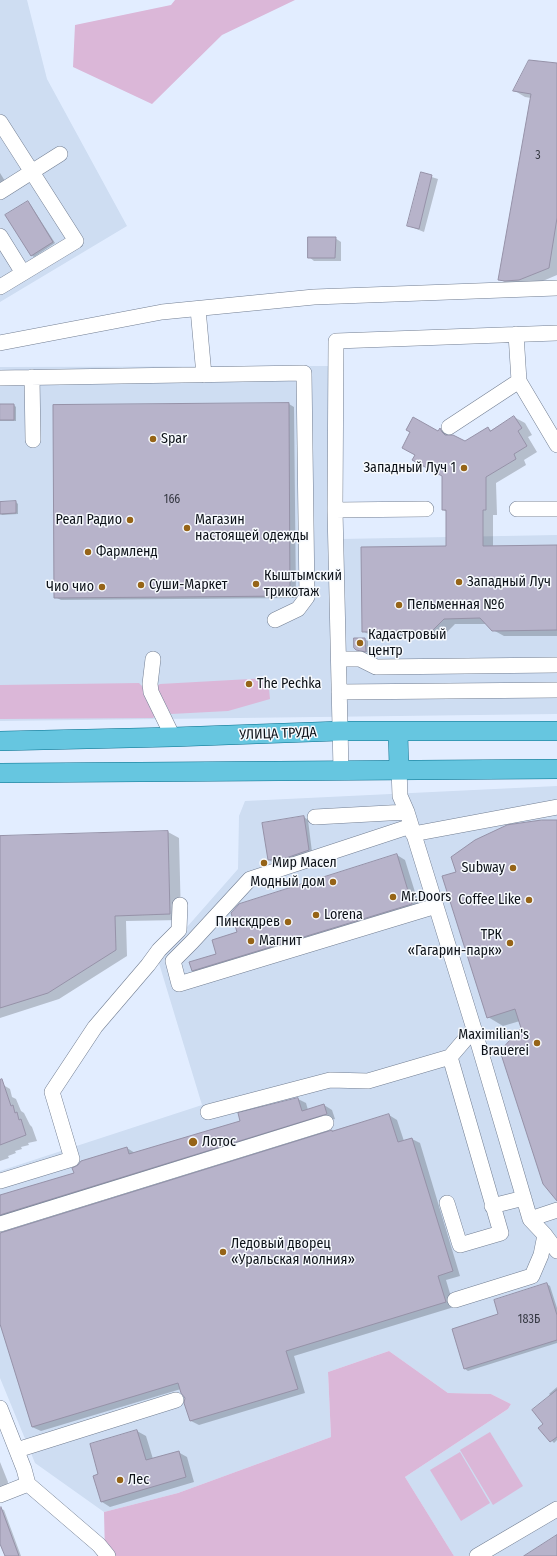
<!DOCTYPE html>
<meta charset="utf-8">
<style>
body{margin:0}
canvas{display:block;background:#e2edff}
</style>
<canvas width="557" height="1556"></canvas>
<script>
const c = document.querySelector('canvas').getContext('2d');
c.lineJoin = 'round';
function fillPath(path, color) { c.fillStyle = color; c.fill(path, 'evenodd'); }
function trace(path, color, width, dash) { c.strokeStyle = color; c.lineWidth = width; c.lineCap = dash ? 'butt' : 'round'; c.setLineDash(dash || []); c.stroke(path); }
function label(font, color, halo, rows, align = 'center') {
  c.font = font + ' "Fira Sans Condensed",sans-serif'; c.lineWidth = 3; c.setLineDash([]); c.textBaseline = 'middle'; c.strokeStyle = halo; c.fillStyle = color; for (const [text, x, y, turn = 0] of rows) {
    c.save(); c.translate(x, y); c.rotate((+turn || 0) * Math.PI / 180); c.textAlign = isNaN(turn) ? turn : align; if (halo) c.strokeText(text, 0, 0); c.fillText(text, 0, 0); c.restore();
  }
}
fillPath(new Path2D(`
 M0,0H27L47,79L127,226L0,302Z
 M333,366L340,539L557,535V714L0,721V367Z
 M557,786V1556H454L405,1477L508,1409L511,1404L491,1394L448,1393L389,1351L328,1372L331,1437L178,1493L104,1512L35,1463L0,1378V1171L202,1105L158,960L238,869L239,816L245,801Z`), '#ceddf2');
fillPath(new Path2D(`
 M175,0H295L222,35L152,104L73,67L75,25L171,5Z
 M268,678L270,699L228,711L171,714L157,689V686L160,684Z
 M139,683L142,686L154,713L155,716L153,718L0,719V685Z
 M389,1351L448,1393L491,1394L511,1404L508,1409L405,1477L454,1556H105L104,1512L178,1493L331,1437L328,1372Z
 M490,1432L523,1486L493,1505L460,1450Z
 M460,1452L490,1503L461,1521L430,1470Z`), '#dbb7d8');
fillPath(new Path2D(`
 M557,64V275L531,286L510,285L499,279L531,98L525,97L515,91Z
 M0,173L5,181L0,184Z
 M422,174L438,179L424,232L409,226Z
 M28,202L30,204L55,243L34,257L31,255Z
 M335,238L341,242V261H314L309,257Z
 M289,404L294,407L296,598L61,600L55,597Z
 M0,405H14L16,407V421H0Z
 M514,417L525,423L532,435L528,437L537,452L524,460L526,465L496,483L497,515H493V547L557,546V636H504L493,630L487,624H455L442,637H373L363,631L447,547V512L443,510V476L438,432L440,429L465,442L488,428L492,431Z
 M16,502L18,504V514L2,515L0,513V503Z
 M365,639L368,641V653L357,649Z
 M304,817L308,820L312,852L291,859L272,862L269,860Z
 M557,821V1196L522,1028L520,1021L503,1026L488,1017L457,873Z
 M168,832L179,838L181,920L126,921L127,956L59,999L0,1018V837Z
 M397,855L405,860L420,908L201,975L193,970L218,955L238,933Z
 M0,1083L10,1089L12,1097L16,1099L21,1111L24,1113L30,1125L32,1127L37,1141L28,1143L29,1145L21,1147L22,1149L15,1151L16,1153L8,1156L9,1158L0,1161Z
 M298,1099L306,1103L308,1110L324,1105L332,1110L335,1119L6,1220L0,1226V1196L75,1173L127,1148L135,1153L242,1121Z
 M389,1115L397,1120L404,1141L412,1139L420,1143L460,1276L446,1280L454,1307L294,1356L305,1393L199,1425L191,1421L186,1397L181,1389L41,1431L32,1427L0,1320V1233L332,1131L334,1132Z
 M547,1284L550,1286L557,1308V1343L468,1371L465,1369L453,1329L500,1315Z
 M557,1387V1440L554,1443L540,1428L544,1424L551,1396L549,1394Z
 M137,1431L146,1436L153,1459L178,1452L187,1457L194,1482L110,1507L102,1502Z
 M0,1462L8,1482L6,1488L0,1491Z
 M1,1509L4,1510L21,1556H6L0,1541V1510Z`), '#0003');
const building = new Path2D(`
 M529,60L557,63V218L549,268L519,280L505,281L498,280L531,94L513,91Z
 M421,172L432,175L419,229L407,226Z
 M28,201L53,242L31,256L5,215Z
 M308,237H336L335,258H308Z
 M289,403L290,596L54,598L53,405Z
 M0,404H14V420H0Z
 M514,416L522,428L518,431L527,446L514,454L516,459L486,477V510H483V546L557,545V630L492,631L480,618L444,619L432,631L362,632L361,547L446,546V510H442V476L412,460L415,455L402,448L410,432L406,430L413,417L438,431L440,428L442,432L445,435H453L465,441L488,427L490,431Z
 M16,501V513L0,514V502Z
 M354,638H365L366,652L356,650L354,648Z
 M304,816L309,850L286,858L268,860L262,823Z
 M542,820H557V1201L543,1184L500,1051L521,1028L515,1009L487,1018L442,876L456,872L451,857L475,840L507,825Z
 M168,831L170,914L115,916L116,950L48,993L0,1008V836Z
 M397,854L412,904L192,971L189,962L216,954L212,940L237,932L231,913L239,904Z
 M2,1079L11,1106L13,1105L15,1113L17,1112L19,1120L21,1119L26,1135L0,1145V1080Z
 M298,1098L302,1111L324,1104L327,1114L0,1215V1195L74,1173L72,1168L78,1165L81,1161L127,1147L129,1154L240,1121L238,1113Z
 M389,1114L398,1142L412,1138L453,1271L438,1276L446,1302L286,1351L298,1389L190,1421L184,1403L185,1398L181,1393L178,1383L32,1427L0,1324V1233L332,1130V1131Z
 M547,1283L557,1315V1340L464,1369L452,1329L498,1314L494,1300Z
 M557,1390V1437L550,1442L538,1428L543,1424L532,1410Z
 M137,1430L146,1460L179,1451L186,1477L101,1502L93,1476L98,1474L90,1444Z
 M1,1507L19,1556H5L0,1544V1508Z
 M557,1535V1556H524Z`);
fillPath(building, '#b7b3ca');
trace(building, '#9692a8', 1);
const minor = new Path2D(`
 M0,122L76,241L0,287
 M0,192L60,154
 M0,236L23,273
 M198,309L204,375
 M516,334L519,381L557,445
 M0,343L162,312L314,297L557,288
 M32,377L33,440
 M0,378L304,373L307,597L298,609L275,620
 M449,427L519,381
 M517,509H557
 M335,510L426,509
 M153,659L150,684L151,692L173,737
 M339,659H360L376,667L557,665
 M339,692L557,690
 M399,769L400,796L407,812L474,1029L530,1219L545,1235L557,1251
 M341,770L335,510L336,341L557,333
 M315,817L407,812
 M411,826L250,879L192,942L173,961L179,984L436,906
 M413,834L557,807
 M208,1112L330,1080L368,1081L450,1057L474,1029
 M0,1181L72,1159L52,1092L95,1027L148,965L159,950L179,930L180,905
 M447,1203L460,1245L501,1233L450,1057
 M492,1206L524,1198
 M530,1219L557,1210
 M0,1224L326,1123
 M455,1300L532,1276L541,1255L545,1235
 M0,1408L24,1469L28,1484L99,1545L108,1556
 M17,1450L176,1400
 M0,1495L28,1484
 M477,1556L557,1509`);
const major = new Path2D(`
 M398,731L399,769
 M0,741L173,737L340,731H557
 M0,773L557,769`);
trace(minor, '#727e92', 16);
trace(major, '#046e8c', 20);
trace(minor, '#fff', 15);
trace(major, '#66c6e0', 19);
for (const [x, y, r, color] of [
 [153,439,4,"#966417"],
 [464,468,4,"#966417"],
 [130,520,4,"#966417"],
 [187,528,4,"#966417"],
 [88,552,4,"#966417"],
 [459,582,4,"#966417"],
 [256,584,4,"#966417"],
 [141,585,4,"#966417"],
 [102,587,4,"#966417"],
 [399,605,4,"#966417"],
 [360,643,4,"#966417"],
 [249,684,4,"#966417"],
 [264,863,4,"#966417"],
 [513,868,4,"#966417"],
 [333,882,4,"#966417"],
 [393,897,4,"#966417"],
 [529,900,4,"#966417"],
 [316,915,4,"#966417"],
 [288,922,4,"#966417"],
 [251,941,4,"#966417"],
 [510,943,4,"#966417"],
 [537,1043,4,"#966417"],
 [193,1142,5,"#966417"],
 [223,1252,4,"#966417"],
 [120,1480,4,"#966417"]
]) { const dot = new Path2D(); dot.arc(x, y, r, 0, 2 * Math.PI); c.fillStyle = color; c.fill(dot); trace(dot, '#f7fafe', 1.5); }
label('12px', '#373a44', null, [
 ["3",538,156],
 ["166",172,500],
 ["183Б",529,1320]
]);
label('14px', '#0c1118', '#f7fafe', [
 ["Spar",161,439],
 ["Западный Луч 1",456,468,"right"],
 ["Реал Радио",122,520,"right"],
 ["Магазин",195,520],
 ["настоящей одежды",195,536],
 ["Фармленд",96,552],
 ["Кыштымский",264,576],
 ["трикотаж",264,592],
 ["Западный Луч",467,582],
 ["Суши-Маркет",149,585],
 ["Чио чио",94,587,"right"],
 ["Пельменная №6",407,605],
 ["Кадастровый",368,635],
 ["центр",368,651],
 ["The Pechka",257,684],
 ["Мир Масел",272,863],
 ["Subway",505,868,"right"],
 ["Модный дом",325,882,"right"],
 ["Mr.Doors",401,897],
 ["Coffee Like",521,900,"right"],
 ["Lorena",324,915],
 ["Пинскдрев",280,922,"right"],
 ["ТРК",502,935,"right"],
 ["«Гагарин-парк»",502,951,"right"],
 ["Магнит",259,941],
 ["Maximilian's",529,1035,"right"],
 ["Brauerei",529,1051,"right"],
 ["Лотос",202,1142],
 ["Ледовый дворец",231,1244],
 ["«Уральская молния»",231,1260],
 ["Лес",128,1480]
], 'left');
label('14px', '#0c1118', '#f7fafe', [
 ["УЛИЦА ТРУДА",278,734,-2]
]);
</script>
